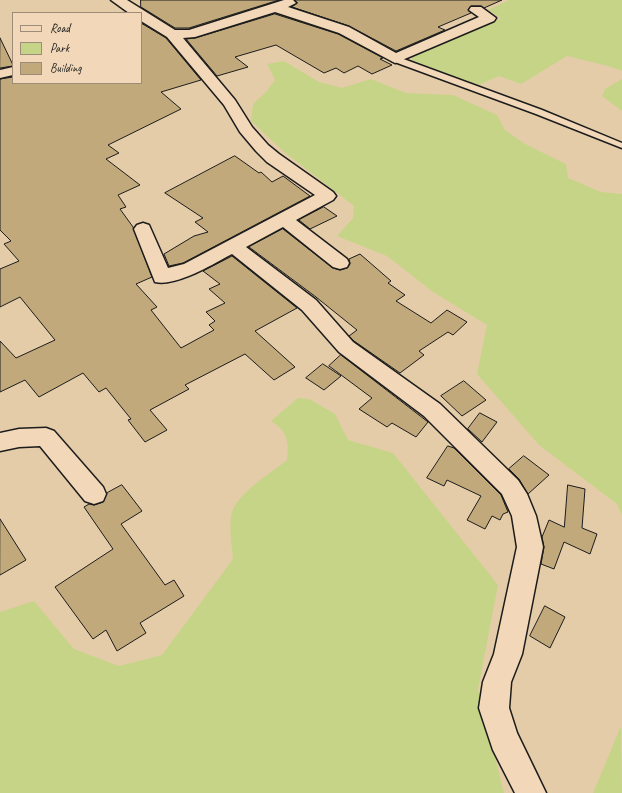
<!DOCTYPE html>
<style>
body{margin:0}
#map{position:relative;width:622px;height:793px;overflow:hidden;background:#e5cca8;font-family:Caveat,sans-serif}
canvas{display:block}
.legend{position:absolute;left:12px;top:12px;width:130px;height:72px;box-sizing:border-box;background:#f2d8b9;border:1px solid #9c8d7a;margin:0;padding:5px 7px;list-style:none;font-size:12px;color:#1c1c1c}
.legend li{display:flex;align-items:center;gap:8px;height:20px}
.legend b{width:20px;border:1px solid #9c8d7a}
</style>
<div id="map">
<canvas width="622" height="793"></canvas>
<ul class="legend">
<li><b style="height:5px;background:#f2d8b9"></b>Road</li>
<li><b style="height:11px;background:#c6d487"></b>Park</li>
<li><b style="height:11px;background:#c1a97b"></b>Building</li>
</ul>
</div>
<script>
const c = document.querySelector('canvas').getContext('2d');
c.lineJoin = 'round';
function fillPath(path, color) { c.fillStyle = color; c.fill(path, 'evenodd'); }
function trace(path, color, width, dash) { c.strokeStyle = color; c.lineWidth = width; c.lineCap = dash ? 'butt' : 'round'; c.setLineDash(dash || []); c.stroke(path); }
fillPath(new Path2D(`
 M509,0H622V71L608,66L567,56L521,84L499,76L479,85L411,60L415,55L501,18L488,10Z
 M284,61L319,82L342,88L371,79L406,93L453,95L497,115L505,130L525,144L566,164L568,178L601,192L622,194V515L617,504L539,445L477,374L487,325L433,292L387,256L337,236L353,218L354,206L283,151L251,121L253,104L267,91L275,80L267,64Z
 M622,79V111L602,96L605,89Z
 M298,398L309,399L335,414L348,440L393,453L498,585L478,689L504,793H0V612L34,601L74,649L119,666L162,655L233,559C232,546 229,529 231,516C235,494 270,474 287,460C289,441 288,432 271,421Z
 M621,726L622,793H593Z`), '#c6d487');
const building = new Path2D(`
 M141,0H279L189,28H175L141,7Z
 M295,0H502L484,8L481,6H471L468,10L471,13L438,27L445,30L396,51L349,26L292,7L297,3Z
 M275,14L338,34L383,58L380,59L392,65L372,74L358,66L344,73L336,68L324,73L276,45L235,57L248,67L217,76L186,39L195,38Z
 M141,23L166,38L201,80L161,92L181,109L108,145L119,153L106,159L140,185L118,195L126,207L120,209L133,227L152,277L136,284L157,307L151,310L181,348L214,330L209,325L215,321L206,312L225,303L209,289L220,284L203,271L232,256L297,308L255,331L295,367L274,380L245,354L185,385L189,389L150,410L167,430L145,442L128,420L131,419L106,388L99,392L83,373L39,397L25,380L0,392V341L16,358L55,340L20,297L0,307V269L19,261L4,244L11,241L0,230V79L13,77V83H141Z
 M0,38L13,65V66L0,68Z
 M235,156L259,173L261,172L272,182L283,176L310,196L183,263L169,266L164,254L194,236L208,232L195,222L203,218L165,193Z
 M324,207L337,216L310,229L299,220Z
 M283,229L333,268L340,270L347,268L350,264L349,259L360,254L391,281L388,283L405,295L396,301L431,323L447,310L467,322L453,335L448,332L419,351L424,355L400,373L354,341L349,336L357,330L316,297L249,247Z
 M341,355L428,422L416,437L392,423L387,427L359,409L372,398L329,366Z
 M323,364L341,376L324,390L306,378Z
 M464,381L486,400L462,416L441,396Z
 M480,413L497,422L482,442L468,429Z
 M448,446L454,448L501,495L508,512L503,514L500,520L492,516L485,529L467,520L481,496L447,480L444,486L427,478Z
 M524,456L549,475L528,494L519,479L509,469Z
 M122,485L142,511L121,524L165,585L174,580L184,596L140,623L146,633L117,651L106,630L93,639L55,587L113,549L84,507L89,504L94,505L103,502L107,493Z
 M568,485L585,489L582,528L597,534L590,554L564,542L554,569L541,564L544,547L542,537L549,520L564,527Z
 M0,519L26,560L0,575Z
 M545,606L565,617L550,648L530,636Z`);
fillPath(building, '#c1a97b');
trace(building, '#1c1c1c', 1);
const lane = new Path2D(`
 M392,57H398L542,110L622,143V148L536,114L392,61Z`);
const street = new Path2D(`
 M111,0H127L175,30H189L284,0H293L296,3L288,7L349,27L396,53L479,17L469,10L471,7H481L496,18L494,21L395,63L339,33L275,12L195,37L183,38L235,100L252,127L268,145L279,154L333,192L336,196L333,200L296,220L347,259L349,263L347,267L340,269L333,267L283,227L246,247L316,300L353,342L440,404L518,480L527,494L536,516L543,547L522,654L511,682L509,708L517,733L546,793H515L493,750L479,708L483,682L494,654L517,547L512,516L502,494L424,416L339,352L302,310L232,254C213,264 176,287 155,282L134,229L137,225L143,223L149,225L168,268L184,264L315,195L267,162L256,151L240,132L224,105L167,37L141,21V13H129Z
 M13,67V75L0,78V70Z
 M46,428L54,431L103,487L106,494L103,501L94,504L85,501L40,446L19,447L0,451V433L19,429Z`);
trace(lane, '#1c1c1c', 3);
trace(street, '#1c1c1c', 3);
fillPath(lane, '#f2d8b9');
fillPath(street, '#f2d8b9');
</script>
